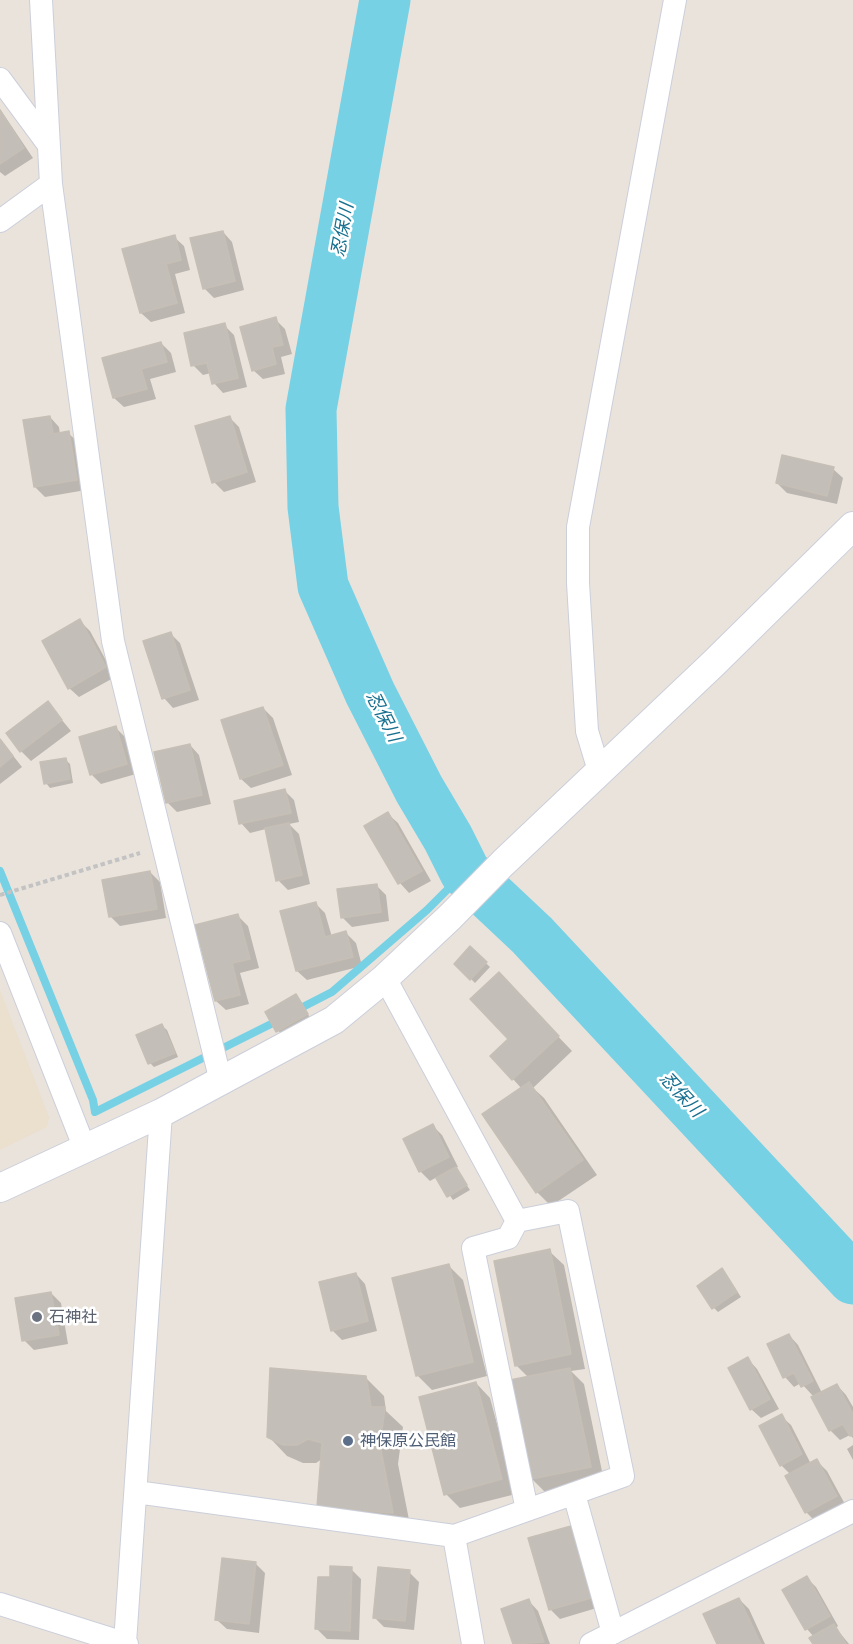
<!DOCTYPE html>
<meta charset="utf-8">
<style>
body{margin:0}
canvas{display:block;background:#eae3dc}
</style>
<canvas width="853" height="1644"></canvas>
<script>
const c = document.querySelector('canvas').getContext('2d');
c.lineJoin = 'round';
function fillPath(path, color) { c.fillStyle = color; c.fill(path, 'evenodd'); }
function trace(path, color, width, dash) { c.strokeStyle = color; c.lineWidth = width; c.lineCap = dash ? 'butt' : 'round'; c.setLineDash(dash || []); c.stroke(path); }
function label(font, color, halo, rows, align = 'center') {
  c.font = font + ' "IBM Plex Sans","Noto Sans JP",sans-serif'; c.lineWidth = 5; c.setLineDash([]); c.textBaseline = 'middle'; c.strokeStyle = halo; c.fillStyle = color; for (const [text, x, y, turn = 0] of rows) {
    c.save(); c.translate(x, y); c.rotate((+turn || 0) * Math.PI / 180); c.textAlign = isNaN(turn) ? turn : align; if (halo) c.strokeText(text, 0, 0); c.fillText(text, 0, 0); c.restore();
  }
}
fillPath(new Path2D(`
 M0,990L49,1117L47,1127L0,1150Z`), '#ebdfcd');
fillPath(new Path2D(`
 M0,109L33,158L5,176L0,172Z
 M223,232L232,242L244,290L214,298L204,288Z
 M174,237L184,246L190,270L175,274L185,313L151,322L141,313Z
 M275,319L285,329L292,354L281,357L285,374L263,379L253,370Z
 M224,325L234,335L247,387L223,393L214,383L211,373L203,375L193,365Z
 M161,343L171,353L176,372L150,379L156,399L124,407L114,398L103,359Z
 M50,417L59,427L60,434L68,433L78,442L86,490L45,497L35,487Z
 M229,417L239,427L256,482L224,492L214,482Z
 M833,469L843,478L837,504L787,493L777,483Z
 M80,621L90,631L115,677L79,697L69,688Z
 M171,634L180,643L199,700L173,708L164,698Z
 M48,703L71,731L31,761L21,751Z
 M263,708L273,718L292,775L251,788L241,779Z
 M116,728L126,738L136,774L101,784L91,774Z
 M0,739L22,767L0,784Z
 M190,745L199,755L211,804L177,812L167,802Z
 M65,759L70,764L73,783L50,788L46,783Z
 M285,791L294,800L299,822L289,824L299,834L310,884L288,890L278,880L266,829L250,833L241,823Z
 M388,814L398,823L431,881L409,893L400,883L366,826Z
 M150,872L160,882L166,918L120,926L111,917Z
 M376,885L386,895L389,921L352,927L342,917Z
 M316,904L325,913L332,937L346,933L356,943L362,966L307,980L297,971Z
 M238,916L248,926L259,968L240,973L249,1004L226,1010L216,1001Z
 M470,948L490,967L475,983L456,964Z
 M513,989L572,1051L533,1088L544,1098L597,1175L551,1206L537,1192L522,1089L492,1056L510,1039Z
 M296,996L311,1019L282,1036L267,1013Z
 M162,1026L167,1030L178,1057L154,1067L150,1063Z
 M433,1126L442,1135L458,1167L455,1168L470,1190L453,1200L437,1177L430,1181L420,1171Z
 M549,1251L564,1265L585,1369L571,1371L584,1384L604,1481L546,1493L532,1479L529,1378L516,1365Z
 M449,1266L463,1280L487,1376L432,1390L417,1375Z
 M356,1274L365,1284L377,1331L342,1340L332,1330Z
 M726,1275L741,1297L718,1312L714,1308Z
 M51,1293L61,1303L68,1344L34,1350L24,1340Z
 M789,1335L798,1345L822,1393L837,1385L846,1395L853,1407V1438L850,1435L840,1440L830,1430L813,1396L801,1383L794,1387L785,1377Z
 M748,1359L757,1369L779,1409L761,1418L751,1409Z
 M366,1378L384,1396L386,1411L403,1427L398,1464L411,1530L337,1525L322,1459L316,1463H303L287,1456L269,1437Z
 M476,1383L490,1398L516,1494L460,1508L446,1494Z
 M781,1416L791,1425L811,1464L817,1461L827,1471L846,1506L816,1522L806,1512L791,1475L781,1465Z
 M853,1445V1460L847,1449Z
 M570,1527L580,1537L600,1607L560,1619L550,1609Z
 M255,1563L265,1573L259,1633L227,1629L217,1620Z
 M351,1569L361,1579L359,1640L327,1639L317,1629Z
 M409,1572L419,1582L414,1630L384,1627L374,1617Z
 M807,1578L816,1587L838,1626L836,1628L849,1644H815L814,1637L807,1629L784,1590Z
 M739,1599L749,1609L765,1644H718Z
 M529,1601L538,1611L550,1644H515L503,1610Z`), '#0003');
trace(new Path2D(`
 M0,871L93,1100L95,1112L281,1019
 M295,1011L332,992L427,910L465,872`), '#77d1e5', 8);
trace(new Path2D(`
 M385,0L311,409L313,507L323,586L370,693L419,789L448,838L465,872L532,935L853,1279`), '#77d1e5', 51);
const building = new Path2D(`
 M0,110L24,148L0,164Z
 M223,231L235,281L203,289L190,238Z
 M175,235L181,260L166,264L177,303L140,313L122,249Z
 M276,317L283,345L272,347L276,364L252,371L240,327Z
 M225,323L238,378L212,384L207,363L191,366L184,333Z
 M161,342L167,362L141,369L147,389L113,398L102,358Z
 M50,416L53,434L69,431L77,480L34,487L23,420Z
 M230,416L247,472L212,483L195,426Z
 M782,455L834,467L827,496L776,483Z
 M80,619L106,667L68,689L42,641Z
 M171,632L190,690L162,699L143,641Z
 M48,701L62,720L20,752L6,733Z
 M263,707L283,765L240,779L221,720Z
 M116,726L127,764L90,775L79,737Z
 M0,739L13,756L0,767Z
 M190,744L202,795L166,803L154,752Z
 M66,758L70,779L44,784L40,762Z
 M285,789L291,813L239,824L234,801Z
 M388,812L422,871L398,884L364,826Z
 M289,823L302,875L276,881L265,828Z
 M150,871L157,909L109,917L102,880Z
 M377,884L381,912L341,918L337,889Z
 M316,902L325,937L346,931L353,957L296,971L280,911Z
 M238,914L250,959L232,963L240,995L215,1001L195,925Z
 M470,946L487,962L470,980L454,964Z
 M499,972L559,1036L512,1080L490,1056L508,1039L470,999Z
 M296,994L308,1014L276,1032L265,1012Z
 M162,1024L175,1053L148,1064L136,1035Z
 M529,1082L583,1160L536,1193L482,1114Z
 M433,1124L449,1157L419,1172L403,1139Z
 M456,1167L467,1185L447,1197L436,1178Z
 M550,1249L571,1354L515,1366L494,1261Z
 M449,1264L473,1362L416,1376L392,1278Z
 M722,1268L737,1292L712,1309L697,1286Z
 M356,1273L368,1321L331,1331L319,1282Z
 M51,1292L59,1335L22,1341L15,1298Z
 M789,1334L813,1381L801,1387L794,1373L783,1378L767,1344Z
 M748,1357L770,1399L750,1410L728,1368Z
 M270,1368L366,1376L371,1407H385L380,1445L393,1513L317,1507L322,1443L308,1439L297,1445H283L267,1437Z
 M570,1368L591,1467L531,1479L510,1380Z
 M476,1382L502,1479L444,1495L419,1397Z
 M837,1384L853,1414V1435L850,1436L843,1424L829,1431L811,1397Z
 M782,1414L802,1454L780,1466L759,1426Z
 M817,1459L837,1496L805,1513L785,1476Z
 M571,1526L591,1598L549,1610L528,1538Z
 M222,1558L256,1562L249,1624L215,1620Z
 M330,1566L352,1567L350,1631L315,1629L318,1577H330Z
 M378,1567L410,1570L405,1621L373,1618Z
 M807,1576L830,1616L805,1630L782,1590Z
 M739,1598L761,1644H717L703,1614Z
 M529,1599L544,1642L513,1644L501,1609Z
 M834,1624L846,1644H813L809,1638Z`);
fillPath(building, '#c3beb8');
trace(building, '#c6bfb6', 1.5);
const minor = new Path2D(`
 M41,0L51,184L113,641L221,1082
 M0,79L48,144
 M0,221L51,184
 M600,774L587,731L578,583V527L675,0
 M0,933L85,1149
 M385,978L517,1221L568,1211L623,1476L454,1536L473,1644
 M517,1221L508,1238L473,1248L527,1510
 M136,1492L454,1536
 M574,1494L613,1633
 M0,1604L127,1644
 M125,1643L161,1113
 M591,1644L853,1511`);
const tertiary = new Path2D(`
 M0,1188L161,1113L334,1020L385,978L450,917L503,863L714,663L853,526`);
trace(minor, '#cbcfda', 24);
trace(tertiary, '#cbcfda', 30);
trace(new Path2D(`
 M0,895L140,853`), '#c3c3c3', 4, [4.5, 3]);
trace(minor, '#fff', 22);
trace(tertiary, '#fff', 28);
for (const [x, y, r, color] of [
 [37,1317,6,"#6b7280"],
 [348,1441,6,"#5c6f8a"]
]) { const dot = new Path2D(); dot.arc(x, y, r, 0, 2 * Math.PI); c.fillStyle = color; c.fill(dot); trace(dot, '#fff', 2); }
label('16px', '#5b616d', '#fff', [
 ["石神社",49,1317]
], 'left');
label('16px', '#4e5e75', '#fff', [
 ["神保原公民館",360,1441]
], 'left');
label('italic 18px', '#17708f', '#fff', [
 ["忍保川",343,230,-80],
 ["忍保川",383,717,63],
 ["忍保川",681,1095,47]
]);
</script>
